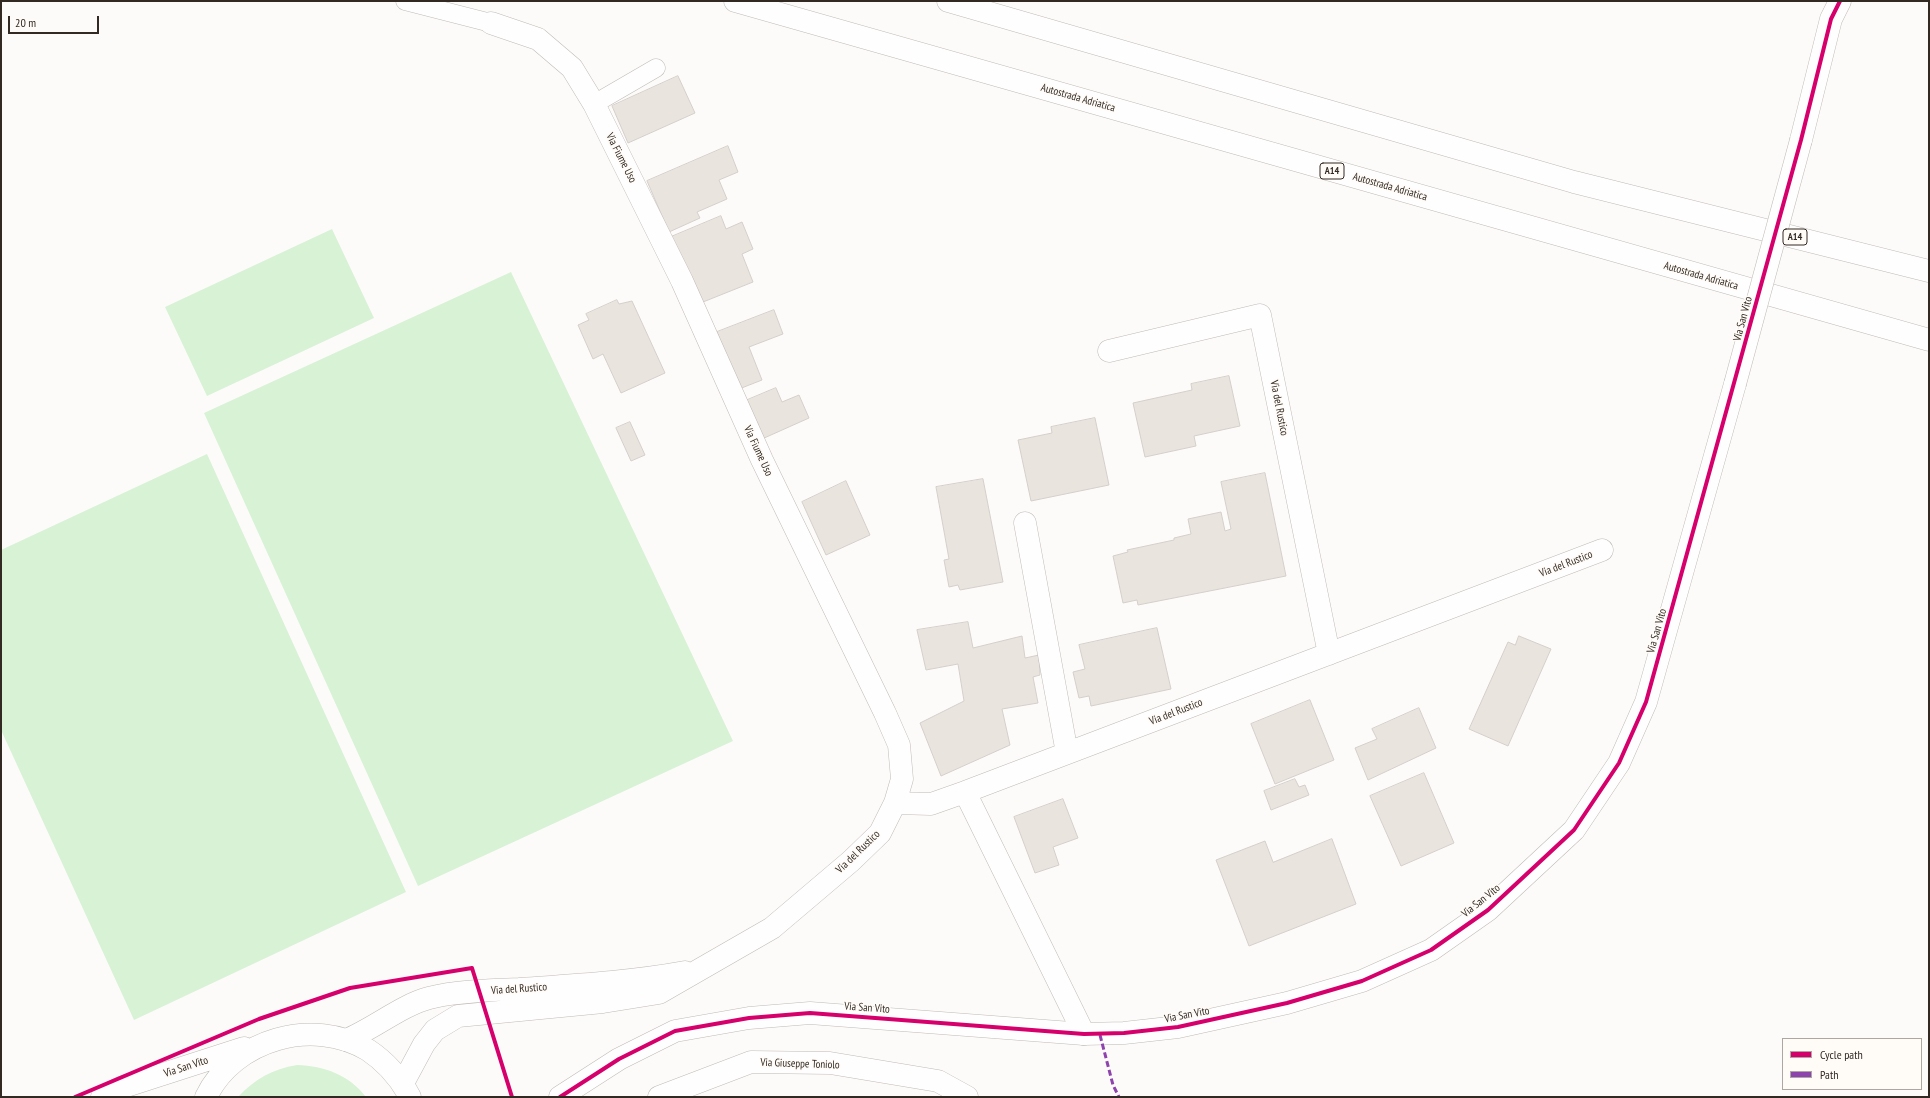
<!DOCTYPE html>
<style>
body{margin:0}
#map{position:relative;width:1930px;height:1098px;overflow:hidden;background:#fdfbf9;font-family:"PT Sans Narrow",sans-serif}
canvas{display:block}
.frame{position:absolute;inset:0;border:2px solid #322923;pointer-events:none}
.legend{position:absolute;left:1782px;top:1038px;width:140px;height:52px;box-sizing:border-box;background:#fffbf7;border:1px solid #ada7a2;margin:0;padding:5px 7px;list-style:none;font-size:12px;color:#322923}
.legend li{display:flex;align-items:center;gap:8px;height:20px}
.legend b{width:20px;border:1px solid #ada7a2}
.scale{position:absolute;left:8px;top:16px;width:91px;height:18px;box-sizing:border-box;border:2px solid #322923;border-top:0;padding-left:5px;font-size:12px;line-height:14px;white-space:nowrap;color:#322923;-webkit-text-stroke:3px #fffbf7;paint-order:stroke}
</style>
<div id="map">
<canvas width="1930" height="1098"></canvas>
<div class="frame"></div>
<ul class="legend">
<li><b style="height:5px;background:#d6006c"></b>Cycle path</li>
<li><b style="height:5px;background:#8e44ad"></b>Path</li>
</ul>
<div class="scale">20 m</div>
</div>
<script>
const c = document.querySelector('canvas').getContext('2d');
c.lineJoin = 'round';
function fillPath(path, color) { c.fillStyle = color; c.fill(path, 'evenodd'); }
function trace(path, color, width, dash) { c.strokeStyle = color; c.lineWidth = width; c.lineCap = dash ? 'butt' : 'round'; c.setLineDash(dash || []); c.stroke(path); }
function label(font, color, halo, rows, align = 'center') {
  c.font = font + ' "PT Sans Narrow",sans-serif'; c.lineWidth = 3; c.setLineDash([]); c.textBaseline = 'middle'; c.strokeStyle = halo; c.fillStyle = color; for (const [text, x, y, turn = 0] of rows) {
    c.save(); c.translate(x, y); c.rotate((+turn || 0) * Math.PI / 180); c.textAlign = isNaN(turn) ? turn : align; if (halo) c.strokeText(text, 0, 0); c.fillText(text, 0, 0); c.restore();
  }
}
fillPath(new Path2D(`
 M332,229L374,318L207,396L165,307Z
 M511,272L733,741L418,886L204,413Z
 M207,454L406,892L134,1020L1,730V550Z
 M297,1065C325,1066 349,1075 366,1097H238C255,1079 272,1069 297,1065Z`), '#d8f2d6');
const building = new Path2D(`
 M678,76L695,113L628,143L612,106Z
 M728,146L738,172L719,180L727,199L697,212L700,218L669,232L647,181Z
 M721,216L726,229L742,222L753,249L742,254L753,282L698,304L671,237Z
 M617,300L619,304L632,301L665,373L621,393L603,354L593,359L578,325L589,320L586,314Z
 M774,310L783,334L749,347L762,380L739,389L717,332Z
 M1229,376L1240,426L1194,436L1196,446L1145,457L1133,403L1192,390L1191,384Z
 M776,388L782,402L799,395L809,418L762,439L745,401Z
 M1095,418L1109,485L1031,501L1018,440L1052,433L1051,427Z
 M630,422L645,455L631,461L616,428Z
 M1265,473L1286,576L1138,605L1137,600L1123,603L1113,556L1128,552L1127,550L1174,540V538L1191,534L1188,519L1221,512L1225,531L1231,529L1221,482Z
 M983,479L1003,582L960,590L958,585L949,587L944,560L949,559L936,487Z
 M846,481L870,535L826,555L802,502Z
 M968,622L973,648L1022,636L1025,658L1039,655L1040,675L1033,677L1038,703L1002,709L1010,745L941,776L920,723L964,701L958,664L926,670L917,630Z
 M1157,628L1171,689L1091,706L1089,696L1079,698L1073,672L1085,669L1079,645Z
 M1519,636L1551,649L1508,746L1469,729L1508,642L1515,645Z
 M1310,700L1334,760L1275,784L1251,724Z
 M1419,708L1436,748L1368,780L1355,748L1377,739L1372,729Z
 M1424,773L1454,843L1401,866L1370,796Z
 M1295,779L1299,787L1305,785L1309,795L1271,810L1264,791Z
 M1063,799L1078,838L1053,847L1059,865L1035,873L1014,817Z
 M1332,839L1356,904L1249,946L1216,860L1265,841L1273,862Z`);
fillPath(building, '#e9e4de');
trace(building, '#d4cfca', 1);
const service = new Path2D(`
 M405,1L491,23
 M594,104L656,68`);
const minor = new Path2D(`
 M1109,351L1260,315L1329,654
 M1025,523L1067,753
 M965,792L1084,1034
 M895,803L931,804L965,792L1602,550
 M346,1040C373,1029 402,1005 429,998C455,991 493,990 519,989C575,985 630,982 685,972
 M403,1083L424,1044L435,1030L458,1016L603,1002L659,993L772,928L851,861L880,833L895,803L902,779L899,745L885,713L762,460L682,281L594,104L572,68L538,39L491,23
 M659,1097L751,1062L830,1063L938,1081L967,1097`);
const tertiary = new Path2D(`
 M1801,140L1831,19L1840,1
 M102,1097L123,1087L244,1048
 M206,1097C234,1039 313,1017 368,1050C386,1062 400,1078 410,1097
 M560,1097L619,1059L675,1031L749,1018L810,1013L1084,1034L1124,1033L1178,1027L1287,1003L1362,981L1431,950L1488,910L1574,830L1619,763L1646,702L1735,384`);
const motorway = new Path2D(`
 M735,1L1929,340
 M948,1L1574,182L1929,271`);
trace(service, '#bfbab6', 19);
trace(minor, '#bfbab6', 23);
trace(tertiary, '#bfbab6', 23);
trace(motorway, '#bfbab6', 23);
trace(service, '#fffefe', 18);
trace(minor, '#fffefe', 22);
trace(tertiary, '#fffefe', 22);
trace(motorway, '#fffefe', 22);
const tertiaryBridge = new Path2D(`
 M1735,384L1801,140`);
trace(tertiaryBridge, '#bfbab6', 23, []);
trace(tertiaryBridge, '#fffefe', 22);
trace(new Path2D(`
 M1100,1035L1113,1085L1119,1097`), '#8e44ad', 3, [6, 3]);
trace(new Path2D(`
 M75,1097L259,1019L350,988L472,968L512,1097
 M560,1097L619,1059L675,1031L749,1018L810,1013L1084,1034L1124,1033L1178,1027L1287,1003L1362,981L1431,950L1488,910L1574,830L1619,763L1646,702L1801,140L1831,19L1840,1`), '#d6006c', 4);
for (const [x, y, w] of [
 [1332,171,24],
 [1795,237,24]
]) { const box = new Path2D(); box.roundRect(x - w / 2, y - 8, w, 16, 3); c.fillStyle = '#fffbf7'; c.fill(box); trace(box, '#322923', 1); }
label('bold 10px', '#322923', null, [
 ["A14",1332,171],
 ["A14",1795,237]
]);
label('11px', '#322923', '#fffbf7', [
 ["Autostrada Adriatica",1078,98,16],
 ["Via Fiume Uso",621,158,63],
 ["Autostrada Adriatica",1390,187,16],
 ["Autostrada Adriatica",1701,276,16],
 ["Via San Vito",1743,319,-75],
 ["Via del Rustico",1279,408,79],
 ["Via Fiume Uso",758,451,65],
 ["Via del Rustico",1566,564,-21],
 ["Via San Vito",1657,631,-74],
 ["Via del Rustico",1176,712,-21],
 ["Via del Rustico",858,852,-44],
 ["Via San Vito",1481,901,-39],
 ["Via del Rustico",519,989,-4],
 ["Via San Vito",867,1008,4],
 ["Via San Vito",1187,1015,-11],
 ["Via Giuseppe Toniolo",800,1064,2],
 ["Via San Vito",186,1067,-18]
]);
</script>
